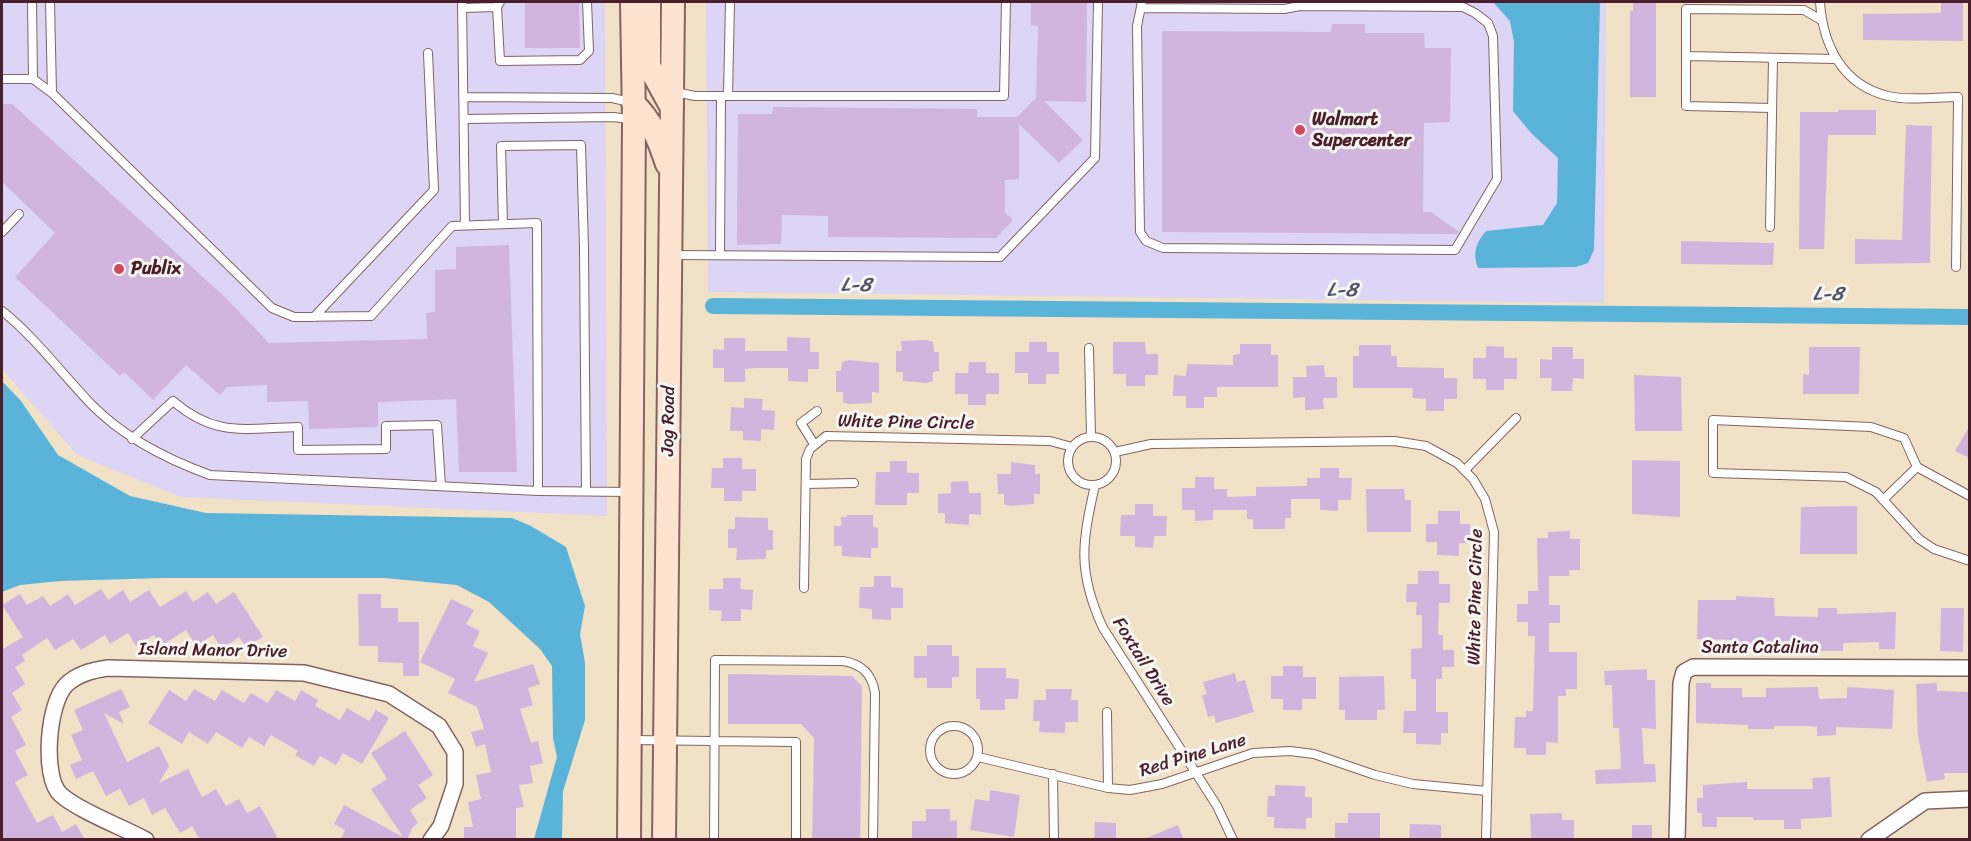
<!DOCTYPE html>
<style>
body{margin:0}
#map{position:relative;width:1971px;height:841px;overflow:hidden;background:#f1e2c7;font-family:Sriracha,sans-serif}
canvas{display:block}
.frame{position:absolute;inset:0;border:3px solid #4a1f2b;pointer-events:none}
</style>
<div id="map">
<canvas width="1971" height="841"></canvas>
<div class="frame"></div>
</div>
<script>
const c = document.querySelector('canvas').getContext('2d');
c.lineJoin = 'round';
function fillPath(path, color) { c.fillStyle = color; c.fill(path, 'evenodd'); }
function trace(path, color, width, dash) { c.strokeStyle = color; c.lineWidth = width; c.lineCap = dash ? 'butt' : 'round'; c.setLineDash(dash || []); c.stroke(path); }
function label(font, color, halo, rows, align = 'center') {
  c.font = font + ' Sriracha,sans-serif'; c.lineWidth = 6; c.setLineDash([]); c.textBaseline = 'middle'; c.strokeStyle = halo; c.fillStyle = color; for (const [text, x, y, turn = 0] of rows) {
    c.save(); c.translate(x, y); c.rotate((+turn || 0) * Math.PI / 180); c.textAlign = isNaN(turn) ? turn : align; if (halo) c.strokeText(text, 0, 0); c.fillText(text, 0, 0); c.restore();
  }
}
fillPath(new Path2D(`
 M2,2H605L607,516L181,497L77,455L2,369Z
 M706,2H1606L1604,303L708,292Z`), '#dcd5f6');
fillPath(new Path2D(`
 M1493,2H1600L1594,250L1588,263L1576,267L1478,268C1472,253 1476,243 1486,231L1543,225L1557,203L1558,158L1531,133L1513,111L1514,42L1510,21Z
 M2,381L21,401L58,455L130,496L206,513L512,518L531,526L566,547L585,606L580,634L585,663V720L563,791L562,839H534L557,757L553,738L552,666L540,649L489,602L457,585L385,578H163L60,581L20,585L2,592Z`), '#5ab3d8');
trace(new Path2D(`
 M713,306L1970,317`), '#5ab3d8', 16);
fillPath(new Path2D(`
 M525,2H579L580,48H525Z
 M1031,2H1087L1086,102L1044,101L1083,140L1059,163L1019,124V179L1005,180V212L1013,220L996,238L828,237V216L782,215L781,244L737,245L738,114H772L773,107L977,109V117H1017L1036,98L1038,26L1031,25Z
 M1633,2H1656V97H1630V11H1633Z
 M1941,2H1963V41L1863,40V14L1941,13Z
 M1332,24H1365V33H1424L1425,48H1451L1450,122L1424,123L1423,212H1431L1459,232L1457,234L1162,232V31L1331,32Z
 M2,104H12L226,298L269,343L427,339L426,313L435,312V270L456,269V247L509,245L517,472H459L456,399L378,402V427L309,429L308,401L267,402V385L227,387L220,395L186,365L153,400L124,372L120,376L15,277L55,233L2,182Z
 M1838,110H1876V135H1828L1824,249H1799L1800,112H1838Z
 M1906,125L1932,126L1930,263L1855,264V239L1902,240Z
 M1681,241L1774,243L1773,265L1681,264Z
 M787,337L810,338V352H819V369H808V382L788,381V368H756L745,369V382H724V368H713V349L724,350V338H745V351H787Z
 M927,340L933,342L934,352H939V371L933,372V381L926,383L903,381V372H896V351H902L901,341Z
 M1029,342H1047V352H1059V374H1046V384H1028V373H1015V352H1029Z
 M1113,342H1145L1146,354H1158V375H1145V386H1126V374H1113Z
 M1240,344H1271V355H1278V387H1217V397H1204V408H1186V396H1173L1174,375L1186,376L1187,364L1233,365V355L1240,354Z
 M1359,345H1391V356H1397V367L1444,368V378H1457V399H1444V411H1426V399L1412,398L1413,388H1353V356H1359Z
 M1486,346L1504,347V358H1517V379H1504V390H1486V379H1473V358H1486Z
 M1552,347H1573V359H1584V379L1573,378L1572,391H1551L1552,378H1540V359L1552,360Z
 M1809,347H1860L1859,394H1803V374L1809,375Z
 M849,360L879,363V393L872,392V403L848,404L843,402V392H836V371H841L842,362Z
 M969,362H986V373H999V394H986V405H968V394H955V373H968Z
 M1324,365L1325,377H1337V398H1323L1324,409L1305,410V397L1293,398V377H1307L1306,366Z
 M1634,375L1681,377L1682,431H1635Z
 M744,398L763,399L762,410L775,411L774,430L761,429V441L743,440V431H730L731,407L744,408Z
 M1970,425V458L1955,451Z
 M723,458H742V469H756V491H742V501H724V488H711L712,468H723Z
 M1632,460L1680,461V517L1632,514Z
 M890,461H907V473H919V493H907V505H875L876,472H890Z
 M1011,462L1035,465V474H1040V494H1034V504L1010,506L1004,504V494H998L997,474H1011Z
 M1320,468H1339V478H1352L1351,500H1338V511L1320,510V499H1291V518H1285V529H1253V519H1247V510H1213V520L1195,521V510H1182V488H1195V477H1214V489H1227V497L1256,496V487L1307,486V478H1320Z
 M968,481L969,493H981V515L969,514V525L945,523V513H938V494L951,493V482Z
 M1366,489H1404L1405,500H1411V532H1367Z
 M1135,504H1153V516H1167L1166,536H1154L1153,548L1135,547V536H1120L1121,515H1135Z
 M1857,506V554H1800L1801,507Z
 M1438,511H1460V524H1470V543H1459V556L1437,555V542H1426V524H1438Z
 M847,515H873V527L878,528V548H871V558L842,556V546H834V526H841V517H847Z
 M735,517L768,518V530H773V550H766V559L736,560L737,548H728V529H735Z
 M1570,531V539H1580V570H1569V576H1549V605H1560V623H1549V652H1577V689H1566V696H1558V743L1546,742V755H1526V748H1514L1515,717H1526V711H1533L1535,636H1528V622H1517V604H1528V591H1538L1537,538H1548V532Z
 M1418,571H1439V584H1450V603H1439L1438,635H1443V650H1454V667H1442V679H1436V712H1448V733H1441V745L1416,744V733H1403L1404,711H1416V679H1411V649L1422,648V615H1416L1417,602H1406L1407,584H1418Z
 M874,576H891V587L903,588V608H891V620L872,619V609L859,608L860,587H874Z
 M723,578H741L740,589L753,590L752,610L741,609V621H721L722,611L709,610V589H723Z
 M101,589L108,600L123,590L130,602L149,590L160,607L186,591L193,602L208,592L216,604L234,592L263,637L246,647L239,637L222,649L213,635L196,646L186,630L161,646L154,635L136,646L128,633L110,644L105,635L81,650L73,639L55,650L47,638L22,655L25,661L15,667L25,684L12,693L22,710L11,717L26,745L15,751L28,775L15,782L37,823L53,815L62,832L76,824L85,840H2V647L3,649L23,637L2,605L20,594L27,605L43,596L50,606L68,594L75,605Z
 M358,594H381V608H398V622H419V676H403V663L378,662V646H359Z
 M1736,596L1774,598L1775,616L1818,617V608H1837V614L1896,612L1895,649H1879V642L1843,643V651H1818V645H1735V640L1697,639L1698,600H1736Z
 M451,599L474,610L466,624L480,631L473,646L488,653L474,682L533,664L540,684L528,688L533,705L520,709L531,743L538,741L543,763L530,766L533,783L519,785L524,807L516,808V840H464V827H473L468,802L481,799L476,775L491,772L485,744L476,747L471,732L484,729L477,707L448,693L455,679L420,662Z
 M1941,608H1964L1963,652L1940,651Z
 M927,645H952V656H959V677H952V688H927V678H914V656H927Z
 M1283,666H1303V677H1316V699H1302V710H1283V699H1271V676H1283Z
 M976,668H1006V678L1019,679L1018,699H1005V710H980V699H976Z
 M1647,669V680H1655L1656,729L1642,728L1644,764H1655L1656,782L1596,784L1595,770L1621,769L1619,728H1613L1612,685H1605L1604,671Z
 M1235,673L1237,682L1245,680L1254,712L1216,723L1214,715L1208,717L1202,695L1207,694L1203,682Z
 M728,674L852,676L862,686L860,840H812L814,738L801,724H728Z
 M1384,676L1385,710H1377V720H1345V710H1339V677Z
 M1696,683H1711V688H1742V697H1766V688L1818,687L1819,699L1847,698V687L1894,690L1892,729L1836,727V735L1817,736V727L1809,726H1774V729H1748V725L1696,723Z
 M1937,683V691L1970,692V773H1944L1945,779L1927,782L1918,736L1916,684Z
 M121,689L130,707L119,712L124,724L104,713L127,762L159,746L169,766L159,783L188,769L202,797L216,789L226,806L239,799L247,813L260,806L279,840H200L192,826L180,833L165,808L152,815L144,798L129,806L120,789L106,796L93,771L76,779L70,765L82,760L71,735L83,730L74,710Z
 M194,689L215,701L222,690L244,703L251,693L268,703L276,690L295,701L301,690L318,700L315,706L340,720L347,708L369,721L376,710L389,718L362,764L343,753L336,765L320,756L314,766L295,755L298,751L271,735L264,746L249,737L242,748L216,732L208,744L189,732L182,744L148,723L169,690L186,701Z
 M1046,689H1072L1071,700H1078V722H1065V733L1039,732L1040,721H1033L1034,700H1046Z
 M405,731L433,775L418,785L427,798L410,810L418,823L412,828L407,840H340L345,830L334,824L344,805L403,837L371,789L387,779L371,753Z
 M1830,777L1832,817L1801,819V829H1784V820H1753V817H1717V827H1702V813H1697V798H1703V785L1747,782V789H1813L1812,778Z
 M1275,785L1305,786V797H1312V818H1306V829L1274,828V817H1267L1268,796H1275Z
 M990,790L1020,795L1014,837L970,830L975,799L989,801Z
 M926,809H950V821L957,820V840H912V821H926Z
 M1348,813H1380V840H1335V823H1348Z
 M1562,813V820H1574V840H1531L1530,814Z
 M1095,822L1116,823V840H1094Z
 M1410,824L1441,825V840H1409Z
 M1178,825L1184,840H1144V839Z
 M1632,825H1652V840H1632Z`), '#d1b5df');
const service = new Path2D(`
 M32,2L33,79
 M50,2L52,93
 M462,2L465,225
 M500,2L497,7L500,61L580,60L589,51L587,2
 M1142,2L1137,26L1140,232L1146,241L1163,248L1455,250L1497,179L1493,36L1488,23L1475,13L1463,7L1300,6L1284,9L1142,8
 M1820,2C1823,45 1842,85 1888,96C1909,101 1936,97 1958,97L1956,267
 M462,8L497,7
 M1821,20L1804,10L1686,9V56L1834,59
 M1686,56V106L1772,108
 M2,79H33L52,93L272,308L294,317L371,316L452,226L537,223L538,491L630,492
 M675,92L695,96H1004L1006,2
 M728,96L730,2
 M464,97L612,98L630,102
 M464,119L613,117L630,119
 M503,224L501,146L581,145L584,248L586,491
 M1770,227L1773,58
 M2,232L19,214
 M673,255L1000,257L1095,158L1098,2
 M720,255L721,96
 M2,311C35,337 62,374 91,404C124,438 166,459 210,475L538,491
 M314,317L434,190L428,53
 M1089,348L1091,437
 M1068 461a24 24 0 1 1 48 0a24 24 0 1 1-48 0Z
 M132,439L173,401C216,438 245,428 298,427V450L386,449V426L437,425L441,486
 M814,444L801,423L817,411
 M1115,452L1151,444L1394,441L1426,446L1457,463L1473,479L1485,499L1494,532L1486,840
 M1465,470L1516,418
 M806,484L854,483
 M1095,485C1082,543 1077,571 1103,628L1217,806L1233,840
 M1970,496L1917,467L1904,438L1871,427L1713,420V473L1846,477L1876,492L1919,539L1934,549L1970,561
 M1883,500L1917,467
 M804,588L806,459L810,449L826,436L1050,441L1072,447
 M1107,712L1108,788
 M930 750a24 24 0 1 1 48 0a24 24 0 1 1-48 0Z
 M631,740L796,742V840
 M978,757L1108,788L1130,790L1162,784L1253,753L1290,751L1314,754L1375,775L1413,784L1487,791
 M1053,774L1054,840
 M714,840L715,660L843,661C862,664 872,674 875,693L873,840`);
const minor = new Path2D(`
 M146,840C124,828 77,810 60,794C42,776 48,703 66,685C77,674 92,670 108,668L304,673L389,694L439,726L455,752V784L441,826L431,840
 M1677,840L1681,683L1684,672L1693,667L1970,668
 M1869,840L1925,801L1970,799`);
const secondary = new Path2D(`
 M649,2V66L672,108
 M633,103C652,121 659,140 667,164
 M629,840L634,120L632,2
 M664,840L673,2`);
trace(service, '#846362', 10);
trace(minor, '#846362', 18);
trace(secondary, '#846362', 26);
trace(service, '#fff', 8);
trace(minor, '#fff', 15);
trace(secondary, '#fde4d1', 22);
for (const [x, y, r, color] of [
 [1300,130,6,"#d1495b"],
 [119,269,6,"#d1495b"]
]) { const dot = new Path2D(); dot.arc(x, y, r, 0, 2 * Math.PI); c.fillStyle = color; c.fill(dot); trace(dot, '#f6f6f2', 2); }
label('bold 18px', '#4a1f2b', '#f6f6f2', [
 ["Walmart",1312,120],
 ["Supercenter",1312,141],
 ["Publix",131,269]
], 'left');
label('18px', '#4a1f2b', '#f6f6f2', [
 ["Jog Road",669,421,-89],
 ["White Pine Circle",906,423,1],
 ["White Pine Circle",1476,597,-89],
 ["Santa Catalina",1760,648],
 ["Island Manor Drive",213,651,1],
 ["Foxtail Drive",1143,662,58],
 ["Red Pine Lane",1193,756,-17]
]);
label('italic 20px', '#505368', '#f6f6f2', [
 ["L-8",856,286,1],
 ["L-8",1342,291,1],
 ["L-8",1828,295,1]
]);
</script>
